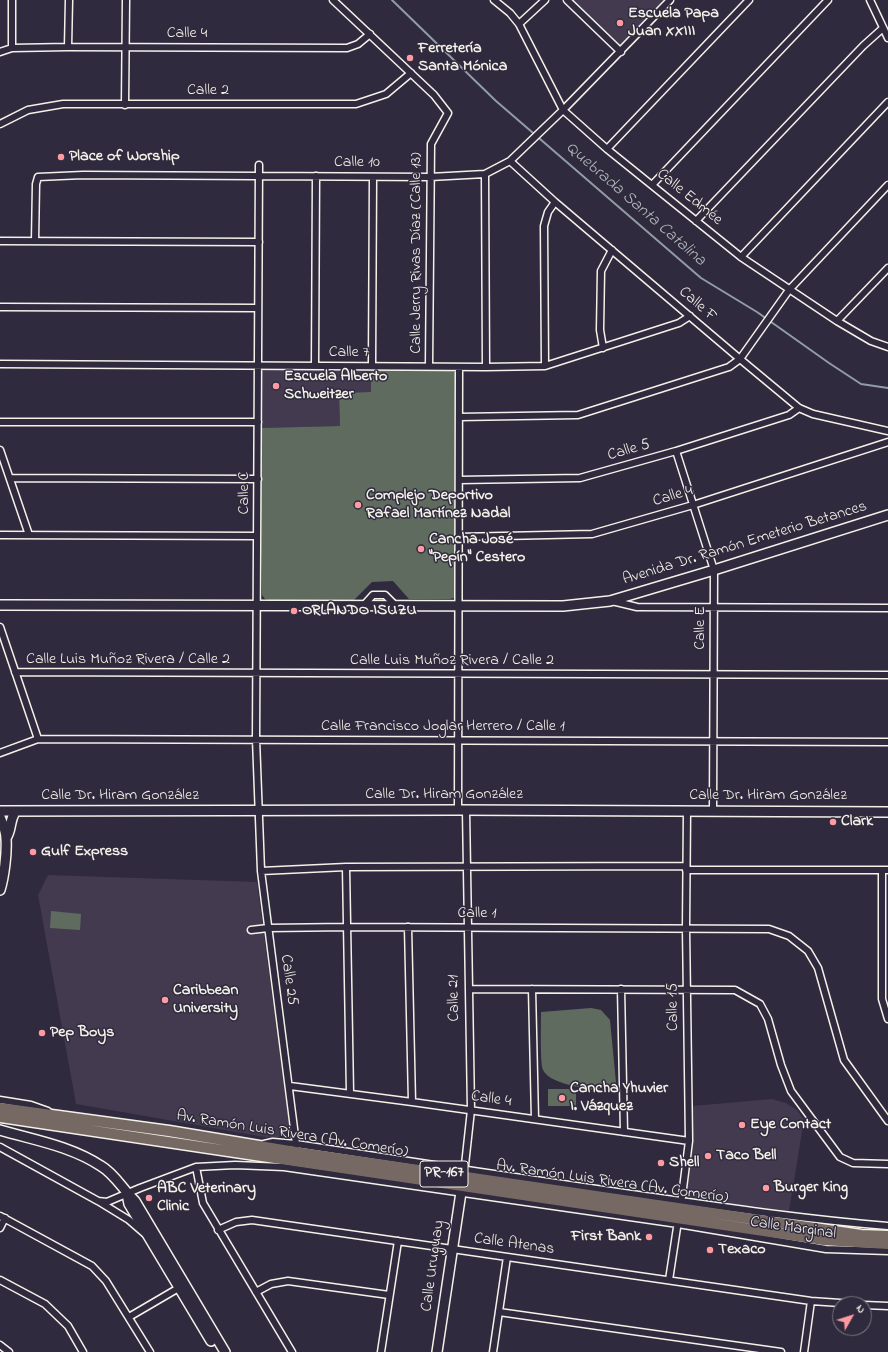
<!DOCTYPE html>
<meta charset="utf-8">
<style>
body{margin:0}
#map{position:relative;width:888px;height:1352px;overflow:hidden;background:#2f2a3d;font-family:"Indie Flower",sans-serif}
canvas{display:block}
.north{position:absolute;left:832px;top:1296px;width:40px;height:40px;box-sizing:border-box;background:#2f2a3d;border:1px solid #7e7a81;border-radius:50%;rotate:51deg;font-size:11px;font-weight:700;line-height:16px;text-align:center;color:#f4f1e8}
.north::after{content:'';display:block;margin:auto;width:14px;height:18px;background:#ff9aa2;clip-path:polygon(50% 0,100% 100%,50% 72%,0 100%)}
</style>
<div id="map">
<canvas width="888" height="1352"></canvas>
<div class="north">N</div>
</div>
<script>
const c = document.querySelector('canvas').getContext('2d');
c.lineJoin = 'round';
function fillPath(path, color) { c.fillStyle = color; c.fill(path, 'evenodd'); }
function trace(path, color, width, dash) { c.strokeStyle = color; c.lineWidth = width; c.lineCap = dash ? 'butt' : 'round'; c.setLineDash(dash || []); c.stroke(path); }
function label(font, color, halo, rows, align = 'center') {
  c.font = font + ' "Indie Flower",sans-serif'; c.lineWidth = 3; c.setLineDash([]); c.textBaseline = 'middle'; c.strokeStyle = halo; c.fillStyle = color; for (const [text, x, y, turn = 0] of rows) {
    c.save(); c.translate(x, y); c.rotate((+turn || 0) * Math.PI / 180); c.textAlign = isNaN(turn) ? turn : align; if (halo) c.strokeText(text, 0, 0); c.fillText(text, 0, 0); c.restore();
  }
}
fillPath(new Path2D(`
 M572,0H666L621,47Z
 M266,367L371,370V392L339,393L340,426L260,428L262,369Z
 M48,875L257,882L290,1131L276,1139L76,1104L38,895Z
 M772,1099L786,1103L797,1110L804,1120L789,1211L686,1198L692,1146V1106Z`), '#433a50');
fillPath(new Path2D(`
 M371,370H449L454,371L455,374L456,595L454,598L450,599H409L393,581L372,582L353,601L269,600L265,599L262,595L260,428L340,426L339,393L371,392Z
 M51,911L81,914L80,930L50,928Z
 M591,1008L601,1010L610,1020L617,1093C600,1091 550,1086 543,1070C540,1065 541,1021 541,1012Z
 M548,1089H573L576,1090V1106H548Z`), '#606b60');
trace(new Path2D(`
 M392,0L496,101L701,278L757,312L829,363L861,384L888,388`), '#929ca7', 2);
const street = new Path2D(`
 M12,0V48
 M333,0L434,95L448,113L431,144L429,366
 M494,0L510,13L519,24L563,110L607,149L741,257L837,321L871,341L888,347
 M567,0L621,52
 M870,0L888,38
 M519,24L545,0
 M68,47L69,0
 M0,52L12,48L68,47L347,48L358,44L370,34
 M125,105L126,0
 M0,124L28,110L63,104H356L386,94L411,73
 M607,149L749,0
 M510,161L555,202L740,359L799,408L813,414L888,431
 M259,165L256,739L261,871L296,1144L295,1152
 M485,174L486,367
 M652,185L828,0
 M696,221L863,46L883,28
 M0,241L259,242
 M35,241L36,184L38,177L83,175L430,177L485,174L510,161L563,110L670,0
 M741,257L888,102
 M0,307L258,308
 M837,321L888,268
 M603,348L600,330L601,271L612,250
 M0,364L486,367L545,366L679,323L690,316
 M315,366L316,176
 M372,366L373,177
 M545,366L544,226L548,212L555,202
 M459,417L578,415L729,367L740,359L789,290L888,185
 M0,422H258
 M0,450L29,535
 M676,451L714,570L713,811
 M10,478L258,479
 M459,480L580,478L676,451L789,415L799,408
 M0,535L257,536
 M458,537L592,534L693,505L888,442
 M612,601L637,607L888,608
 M364,605L373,595H385L395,605
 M0,627L38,739
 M15,672L888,675
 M0,753L38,739L888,742
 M458,810L459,367
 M346,867L350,1093
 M686,870H888
 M882,870V999L888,1019
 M261,871L346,867L686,866
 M408,927L412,1102
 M251,930L268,928L348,927L769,929L789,936L808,951L818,968L844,1060L888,1121
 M470,989L735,990L760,1004L768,1019L781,1065L791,1091L840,1157L853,1163L888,1164
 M532,989L535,1119
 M621,989L624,1132
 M290,1086L412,1102L689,1141
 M0,1100L31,1105L48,1111
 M264,1144L273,1142L296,1144C408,1161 519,1178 631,1194C716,1206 802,1219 888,1226
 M0,1147L98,1201L129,1220L144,1233
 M196,1167L203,1203L292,1352
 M464,1174L471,1110L466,810
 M98,1201L107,1202L140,1188L196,1167L235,1165L284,1167L678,1224L826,1249L888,1251
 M681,1204L689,1141L686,928L687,811
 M0,1216L92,1266L106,1281L150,1352
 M0,1228L5,1218
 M218,1230L236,1222L252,1220L811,1301L855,1304
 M0,1280L45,1304L68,1326L83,1352
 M669,1280L678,1221
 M256,1292L271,1284L288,1281L389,1295
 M864,1305L888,1306
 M499,1312L781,1352
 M129,1317L182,1286
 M0,1345L9,1352
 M381,1352L398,1241
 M493,1352L507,1257
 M804,1352L811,1301`);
const secondary = new Path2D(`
 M0,605L563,606L610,601L714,570L888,515
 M0,811L458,810L888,812
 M0,817C3,824 6,831 6,839C7,853 4,877 0,890
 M6,838C12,830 9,819 16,811
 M0,1130C34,1140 71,1146 101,1166C115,1174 123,1190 135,1201L225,1352
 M127,1194L129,1204L211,1341
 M437,1352L463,1179`);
const primary = new Path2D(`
 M0,1108L169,1131L295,1152L821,1229L861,1235L888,1236
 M0,1117L824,1240L888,1244`);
trace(street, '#f4f1e8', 9);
trace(secondary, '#f4f1e8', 12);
trace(primary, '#f4f1e8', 13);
trace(street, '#2f2a3d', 6);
trace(secondary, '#2f2a3d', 9);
trace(primary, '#766964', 10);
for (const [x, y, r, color] of [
 [620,23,4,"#ff9aa2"],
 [410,58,4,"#ff9aa2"],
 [61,157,4,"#ff9aa2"],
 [276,386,4,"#ff9aa2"],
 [358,505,4,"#ff9aa2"],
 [421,549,4,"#ff9aa2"],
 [294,611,4,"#ff9aa2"],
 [833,822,4,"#ff9aa2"],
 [33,852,4,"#ff9aa2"],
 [165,1000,4,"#ff9aa2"],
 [42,1033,4,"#ff9aa2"],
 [562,1098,4,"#ff9aa2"],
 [742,1125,4,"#ff9aa2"],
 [708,1156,4,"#ff9aa2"],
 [661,1163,4,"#ff9aa2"],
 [766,1188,4,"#ff9aa2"],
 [149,1198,4,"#ff9aa2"],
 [649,1237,4,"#ff9aa2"],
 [710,1250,4,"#ff9aa2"]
]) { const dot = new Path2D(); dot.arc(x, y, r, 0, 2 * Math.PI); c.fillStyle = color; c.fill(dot); trace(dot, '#2f2a3d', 1.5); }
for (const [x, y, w] of [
 [444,1174,48]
]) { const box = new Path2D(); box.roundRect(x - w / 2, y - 13, w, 26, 3); c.fillStyle = '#2f2a3d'; c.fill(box); trace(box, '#f4f1e8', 1); }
label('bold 15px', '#f4f1e8', null, [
 ["PR-167",444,1174]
]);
label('bold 16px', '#f4f1e8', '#2f2a3d', [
 ["Escuela Papa",628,14],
 ["Juan XXIII",628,32],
 ["Ferretería",418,49],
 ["Santa Mónica",418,67],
 ["Place of Worship",69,157],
 ["Escuela Alberto",284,377],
 ["Schweitzer",284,395],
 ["Complejo Deportivo",366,496],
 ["Rafael Martínez Nadal",366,514],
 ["Cancha José",429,540],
 ["\"Pepín\" Cestero",429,558],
 ["ORLANDO ISUZU",302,611],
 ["Clark",841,822],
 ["Gulf Express",41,852],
 ["Caribbean",173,991],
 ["University",173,1009],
 ["Pep Boys",50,1033],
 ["Cancha Yhuvier",570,1089],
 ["I. Vázquez",570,1107],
 ["Eye Contact",750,1125],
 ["Taco Bell",716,1156],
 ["Shell",669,1163],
 ["Burger King",774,1188],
 ["ABC Veterinary",157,1189],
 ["Clinic",157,1207],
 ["First Bank",641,1237,"right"],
 ["Texaco",718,1250]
], 'left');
label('16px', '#f4f1e8', '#2f2a3d', [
 ["Calle 4",187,34],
 ["Calle 2",208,91],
 ["Calle 10",357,163],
 ["Calle Edmée",689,198,39],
 ["Calle Jerry Rivas Díaz (Calle 13)",417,253,-90],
 ["Calle F",697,305,41],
 ["Calle 7",349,353],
 ["Calle 5",629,451,-16],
 ["Calle C",245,493,-90],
 ["Calle 4",673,497,-16],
 ["Avenida Dr. Ramón Emeterio Betances",745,544,-17],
 ["Calle E",701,628,-90],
 ["Calle Luis Muñoz Rivera / Calle 2",128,660],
 ["Calle Luis Muñoz Rivera / Calle 2",452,661],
 ["Calle Francisco Joglar Herrero / Calle 1",443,727],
 ["Calle Dr. Hiram González",444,795],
 ["Calle Dr. Hiram González",120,796],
 ["Calle Dr. Hiram González",768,796],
 ["Calle 1",477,914],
 ["Calle 25",288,980,82],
 ["Calle 21",455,998,-91],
 ["Calle 15",674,1007,-91],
 ["Calle 4",491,1100,8],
 ["Av. Ramón Luis Rivera (Av. Comerío)",292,1135,9],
 ["Av. Ramón Luis Rivera (Av. Comerío)",612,1183,8],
 ["Calle Marginal",793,1229,8],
 ["Calle Atenas",514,1245,8],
 ["Calle Uruguay",434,1266,-82]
]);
label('italic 17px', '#b2b9bc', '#2f2a3d', [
 ["Quebrada Santa Catalina",635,205,41]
]);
</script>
